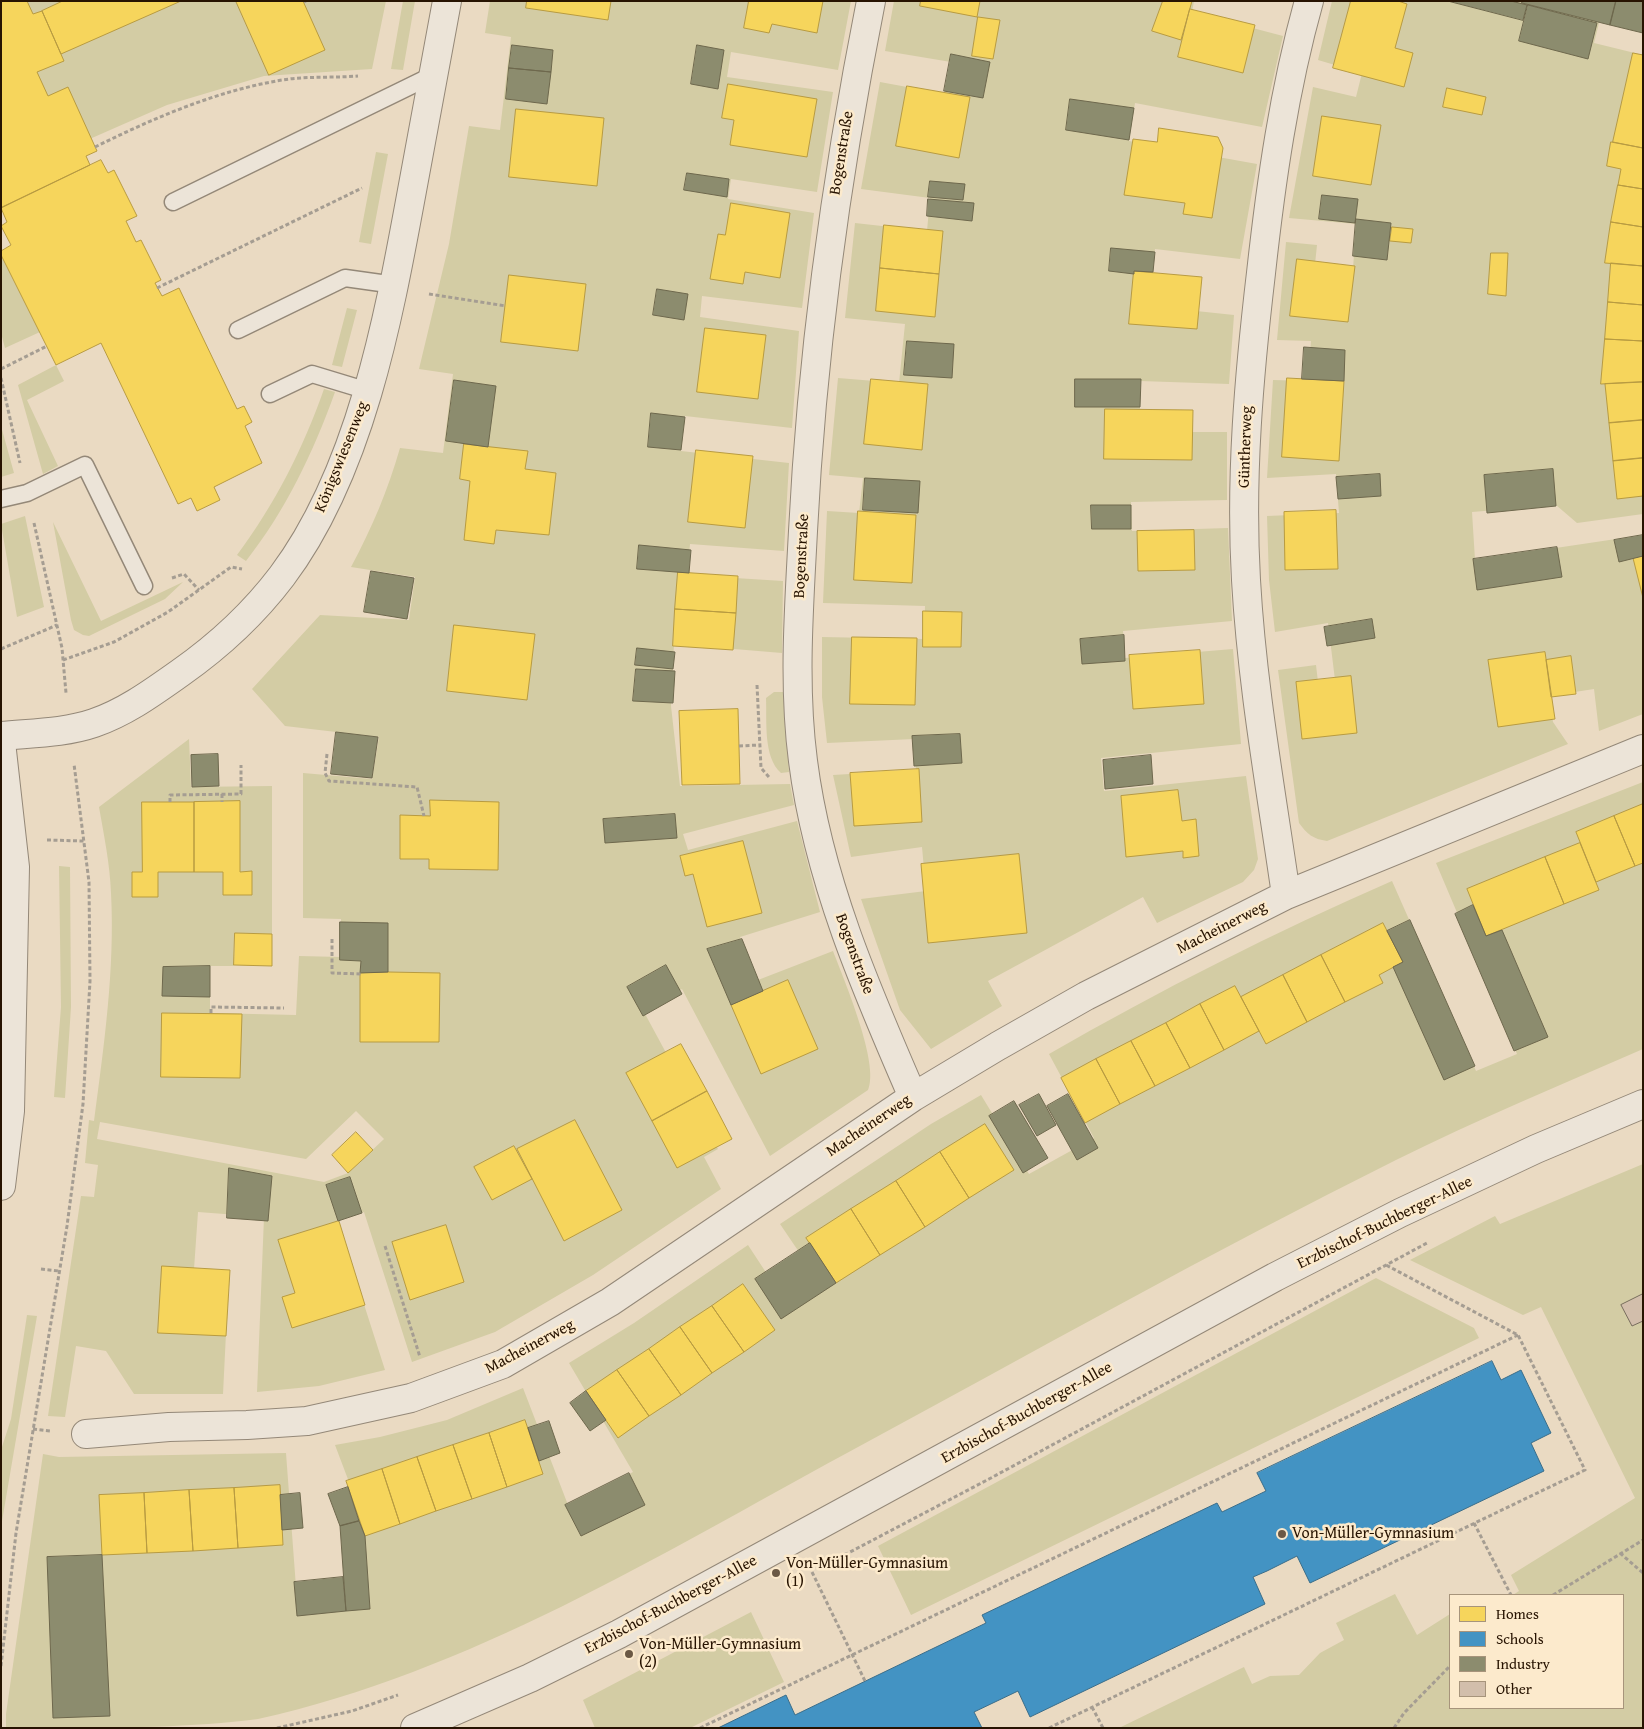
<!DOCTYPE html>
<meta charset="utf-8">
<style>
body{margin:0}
#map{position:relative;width:1644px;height:1729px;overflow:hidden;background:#eadac2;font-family:"Gentium Book Plus",serif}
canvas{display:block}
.frame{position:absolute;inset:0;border:2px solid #271301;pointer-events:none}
.legend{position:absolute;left:1449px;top:1594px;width:175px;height:115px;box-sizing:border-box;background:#fceacc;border:1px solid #a7947b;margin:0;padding:6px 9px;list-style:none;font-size:15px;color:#271301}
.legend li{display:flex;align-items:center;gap:10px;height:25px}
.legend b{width:25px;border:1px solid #a7947b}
</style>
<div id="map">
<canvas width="1644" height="1729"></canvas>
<div class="frame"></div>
<ul class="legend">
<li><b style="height:14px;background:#f6d55c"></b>Homes</li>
<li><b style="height:14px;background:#4393c3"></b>Schools</li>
<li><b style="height:14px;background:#8c8c6e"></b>Industry</li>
<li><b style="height:14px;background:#d2beab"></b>Other</li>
</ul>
</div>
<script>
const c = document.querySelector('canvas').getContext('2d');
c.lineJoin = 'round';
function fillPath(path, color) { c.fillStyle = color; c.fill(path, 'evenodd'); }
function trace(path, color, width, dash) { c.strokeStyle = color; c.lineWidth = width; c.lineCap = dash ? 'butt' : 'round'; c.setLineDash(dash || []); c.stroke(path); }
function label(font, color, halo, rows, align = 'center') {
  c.font = font + ' "Gentium Book Plus",serif'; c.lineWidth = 5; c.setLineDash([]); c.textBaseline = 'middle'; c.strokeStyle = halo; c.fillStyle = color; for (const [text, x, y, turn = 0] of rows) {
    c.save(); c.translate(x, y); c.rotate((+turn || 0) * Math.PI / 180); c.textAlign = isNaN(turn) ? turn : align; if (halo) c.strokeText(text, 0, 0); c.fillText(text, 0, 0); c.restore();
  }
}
fillPath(new Path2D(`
 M1,1H386L372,69L264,76L167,105L1,178Z
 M403,1H415L403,70L391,69Z
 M490,1H851L838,70L731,52L727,77L833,92L817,192L731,179L728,199L814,213L802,308L702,296L700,317L799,331L792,428L685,416L681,451L789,463L784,551L690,544L687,575L783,581L782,653L674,644L671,706L680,786L790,784L794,805L683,834L688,850L797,821L820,912L740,937L758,980L833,951C844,980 880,1064 868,1090L770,1156L682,989L644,1012L718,1149L704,1157L721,1189L593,1275L495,1332L412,1362L364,1212L337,1220L385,1370L319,1386L257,1392L264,1217L198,1212L194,1269L229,1272L223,1394H134L106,1351L76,1346L65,1417L48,1416L81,1196L94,1197L98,1165L85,1163L89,1120L94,1121C104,1045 115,969 111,893C110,864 104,836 99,807L189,739L191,787L272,786V934L234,933V966H210V1013L296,1015L299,956L341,957V919L303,918V773L372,779L379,737L285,726L252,689L320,615L409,620L415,577L351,567C372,528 388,490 400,448L443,453L453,374L419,369L449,244L469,126L500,130L511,37L485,33ZM356,1111L384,1139L348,1173L324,1182L97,1139L100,1122L306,1159Z
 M894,1H1194L1192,12L1283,36L1262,127L1135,103L1129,141L1257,164L1240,259L1155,249L1149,306L1234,315L1229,384L1140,381V432H1227V500L1131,502L1132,531L1228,528L1232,621L1123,631L1125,658L1233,649L1241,744L1101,758L1104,791L1246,776L1258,859L1254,870L1243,882L1157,923L1143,897L988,981L1002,1006L931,1049L900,1010L861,899L926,891L922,847L851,857L833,775L916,770L914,739L827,743L822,697V637L924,639L925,606L823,603L827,511L859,513L863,478L829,475L838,378L899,383L905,324L845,318L855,223L927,231L930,198L861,189L880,82L945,94L951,62L885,51Z
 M1332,1H1643L1600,19L1594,43L1643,55V514L1577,523L1556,505L1472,512L1475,560L1643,535V714L1599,731L1594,689L1549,696L1553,722L1568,744L1327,841C1313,839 1307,834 1299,823L1278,670L1316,665L1318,682L1335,680L1328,623L1275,632L1269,580L1267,516L1339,513L1336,474L1267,478L1273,380L1308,381L1311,341L1277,340L1286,242L1317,245L1315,264L1353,269L1356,224L1289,218L1313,87L1356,97L1362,73L1318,60Z
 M376,152L388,154L371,244L359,242Z
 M1,255L40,332L5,348L1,333Z
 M347,308L357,310L342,367L332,365Z
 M56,365L64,381L27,400L58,466L43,474L18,385Z
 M324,389L335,392C313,453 286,510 246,561L237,555C275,504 303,449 324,389Z
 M1,426L14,473L1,477Z
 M25,516L44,607L17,617L1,524Z
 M53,522L101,621L183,582L165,599L89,636L83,635L74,630L71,620Z
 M774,692H784L789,772L781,773C763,757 767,721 766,698Z
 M1643,782V1049C1560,1085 1477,1120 1396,1160C1211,1252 1030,1354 847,1453C659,1555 470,1672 258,1719C182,1729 85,1728 6,1728V1714L43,1454L59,1457L286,1453L298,1614L368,1608L349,1482L335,1445L380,1437L447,1420L523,1388L568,1505L633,1472L569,1363L634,1323L748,1245L767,1274L799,1252L780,1224L931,1124L981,1095L1029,1174L1094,1138L1049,1054C1160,990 1275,932 1392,881L1476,1071L1517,1054L1436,863Z
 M59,866L70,867L71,1007L65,1098L54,1097L61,1007Z
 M1643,1164V1728H1119L1244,1667L1252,1684L1270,1676L1299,1675L1320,1653L1344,1640L1336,1623L1395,1594L1417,1635L1450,1614V1708H1623V1595H1513L1519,1591L1511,1575L1635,1498L1541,1307L1523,1315L1410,1260L1495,1216L1500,1224Z
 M1376,1278L1474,1328L1479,1338L911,1615L878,1546Z
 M27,1315L37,1316L1,1527V1450L11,1419Z
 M751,1612L784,1682L690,1728H595L583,1700Z`), '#d3cca4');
const homes = new Path2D(`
 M1,1H27L33,14L42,11L64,61L37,72L48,96L68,87L97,151L86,156L90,165L1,208Z
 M63,1H181L61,54L42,11Z
 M236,1H303L325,50L269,75Z
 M527,1H611L608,20L526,8Z
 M749,1H823L817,33L772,24L769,33L744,28Z
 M921,1H980L977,17L920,6Z
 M1163,1H1192L1181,40L1152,31Z
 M1351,1H1398L1407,4L1395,48L1413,53L1404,87L1333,68Z
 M1190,9L1255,25L1243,73L1178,57Z
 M978,17L1000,20L993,59L972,56Z
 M1633,53L1643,55V148L1613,142Z
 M728,84L817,99L807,157L730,145L734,120L722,118Z
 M907,86L970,97L959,158L896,146Z
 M1447,88L1486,97L1482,115L1443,107Z
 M516,109L604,118L597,186L509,177Z
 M1322,116L1381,125L1371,185L1313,176Z
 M1159,128L1218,137L1223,148L1212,218L1183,214L1185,203L1124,195L1133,139L1157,142Z
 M1611,142L1643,148V189L1618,185L1621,169L1607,166Z
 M101,160L108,173L114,170L137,216L126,221L136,242L141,240L161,280L155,283L162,296L179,288L237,409L244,406L252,422L245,426L262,463L214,487L220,500L197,511L191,498L178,504L101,343L56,365L1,255V251L11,245L1,226L7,222L1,208Z
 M1618,185L1643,189V227L1611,222Z
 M731,203L790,213L780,278L745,272L743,284L710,279L718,234L725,235Z
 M1611,222L1643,227V266L1605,263Z
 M884,225L943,231L939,274L880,268Z
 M1392,227L1413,229L1411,243L1390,241Z
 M1491,253H1508L1506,296L1488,294Z
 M1297,259L1355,266L1348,322L1290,316Z
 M1611,263L1643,266V305L1608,302Z
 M880,268L939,274L935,317L876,311Z
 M1134,271L1202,277L1197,329L1129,324Z
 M509,275L586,284L578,351L501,342Z
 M1608,302L1643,305V341L1605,339Z
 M705,328L766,335L758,399L697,392Z
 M1605,339L1643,341V382L1601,384Z
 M1287,378L1344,381L1339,461L1282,457Z
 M871,379L928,384L922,450L864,444Z
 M1643,382V420L1609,423L1605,384Z
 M1105,409L1193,410L1192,460L1104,459Z
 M1643,420V458L1613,461L1609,423Z
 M464,444L528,451L525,469L556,473L549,535L496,530L494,544L464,540L470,481L460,479Z
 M696,450L753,456L745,528L688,522Z
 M1643,458V496L1617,499L1613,461Z
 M1336,510L1338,569L1285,570L1284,512Z
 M858,511L916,515L912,583L854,580Z
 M1194,530L1195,570L1138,571L1137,531Z
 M1643,556V598L1633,558Z
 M678,572L738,576L736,613L675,609Z
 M675,609L736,613L733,650L673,646Z
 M923,611L962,612L961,647H923Z
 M454,625L535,634L527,700L447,691Z
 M852,637L917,638L915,705L850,704Z
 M1200,650L1204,704L1133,709L1129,655Z
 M1545,652L1555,719L1498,727L1488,660Z
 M1571,656L1576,694L1551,697L1546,660Z
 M1351,676L1357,733L1302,739L1296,682Z
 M738,709L740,784L682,785L679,711Z
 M919,769L922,822L854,826L850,773Z
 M1178,790L1182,821L1196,819L1199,856L1183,858V851L1126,857L1121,796Z
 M430,800L499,802L498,870L429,869V859H400V815L430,816Z
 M240,801V872L252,871V895H223V872H194V802Z
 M142,802H194V872H158V897H132V872H142Z
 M1643,804V863L1635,866L1614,816Z
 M1614,816L1635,866L1596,882L1576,832Z
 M743,841L762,913L707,927L693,874L685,876L680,856Z
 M1580,843L1599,890L1564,904L1545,857Z
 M1019,854L1027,933L928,943L921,864Z
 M1545,857L1564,904L1486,936L1467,889Z
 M1383,923L1403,962L1379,975L1383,983L1345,1002L1321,955Z
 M235,933L272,934V966L234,965Z
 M1321,955L1345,1002L1307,1022L1283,975Z
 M388,972L440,973L439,1042H360V973Z
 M1283,975L1307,1022L1266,1044L1241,997Z
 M788,980L818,1049L761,1074L731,1005Z
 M1235,986L1259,1031L1224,1050L1200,1004Z
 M1200,1004L1224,1050L1190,1068L1166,1023Z
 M162,1013L242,1014L240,1078L161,1077Z
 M1166,1023L1190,1068L1155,1086L1131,1041Z
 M1131,1041L1155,1086L1120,1104L1096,1059Z
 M681,1044L707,1091L652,1121L626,1073Z
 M1096,1059L1120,1104L1085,1123L1061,1078Z
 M707,1091L732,1139L677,1168L652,1121Z
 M575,1120L622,1210L564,1241L517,1149Z
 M985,1124L1014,1170L969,1198L940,1152Z
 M356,1132L373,1150L348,1173L332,1155Z
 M514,1146L532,1179L492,1200L474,1167Z
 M940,1152L969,1198L925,1227L896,1181Z
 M896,1181L925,1227L880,1255L851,1209Z
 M851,1209L880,1255L836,1283L806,1238Z
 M339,1221L365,1305L292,1328L282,1297L295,1293L278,1240Z
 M446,1225L464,1282L410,1300L392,1242Z
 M162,1266L230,1270L226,1336L158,1333Z
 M743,1284L775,1330L744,1352L712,1306Z
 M712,1306L744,1352L712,1373L680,1327Z
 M680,1327L712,1373L681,1395L649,1349Z
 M649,1349L681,1395L649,1416L617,1370Z
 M617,1370L649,1416L618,1438L586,1391Z
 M525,1420L543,1474L507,1487L489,1433Z
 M489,1433L507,1487L472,1499L453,1445Z
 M453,1445L472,1499L436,1511L417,1457Z
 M417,1457L436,1511L400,1524L382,1469Z
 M382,1469L400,1524L365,1536L346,1481Z
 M280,1485L283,1545L238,1548L234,1488Z
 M234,1488L238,1548L193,1551L189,1490Z
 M189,1490L193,1551L147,1553L144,1493Z
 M144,1493L147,1553L102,1555L99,1495Z`);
fillPath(homes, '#f6d55c');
trace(homes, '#b89b41', 1);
const schools = new Path2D(`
 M1492,1361L1501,1380L1521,1370L1551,1433L1531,1443L1544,1471L1310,1583L1297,1556L1267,1571L1253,1577L1265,1604L1030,1717L1018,1691L974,1712L982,1728H718L786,1695L795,1715L986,1623L982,1615L1217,1503L1222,1512L1266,1491L1257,1473Z`);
fillPath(schools, '#4393c3');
trace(schools, '#3b6d89', 1);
const industry = new Path2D(`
 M1448,1H1511L1527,5L1523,20Z
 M1522,1H1616L1610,25L1522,3Z
 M1616,1H1643V33L1610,25Z
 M1528,5L1597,23L1588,59L1519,41Z
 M512,45L553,50L551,72L509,68Z
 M697,45L724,50L718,89L691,84Z
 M951,54L990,62L983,98L944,91Z
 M509,68L551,72L547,104L506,99Z
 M1070,99L1134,108L1129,140L1066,130Z
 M687,173L729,179L727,197L684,190Z
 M930,181L965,184L963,200L928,197Z
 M1322,195L1358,199L1355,223L1319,219Z
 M928,199L974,203L972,221L927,216Z
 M1356,219L1391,223L1387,260L1353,256Z
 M1111,248L1155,252L1153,272L1134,271V274L1109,271Z
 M657,289L688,294L684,320L653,315Z
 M907,341L954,344L952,378L904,375Z
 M1304,347L1345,350L1344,381L1302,379Z
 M1075,379H1141L1140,407H1075Z
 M454,380L496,386L488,447L446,441Z
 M651,413L685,417L681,450L648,447Z
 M1553,469L1556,506L1487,513L1484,475Z
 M1380,474L1381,496L1338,499L1336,477Z
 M865,478L920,481L918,513L863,510Z
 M1091,505H1131V529H1092Z
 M1643,535V556L1619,562L1614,540Z
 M639,545L691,550L689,573L637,569Z
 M1557,547L1562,577L1477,590L1473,559Z
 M371,571L414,578L407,619L364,612Z
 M1372,619L1375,638L1327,646L1324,627Z
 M1124,635L1125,661L1082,664L1080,639Z
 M637,648L675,652L673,669L635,665Z
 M636,669L675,671L673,703L633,701Z
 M336,732L378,737L372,778L331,774Z
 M960,734L962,763L914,766L912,736Z
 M218,754L219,786L192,787L191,755Z
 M1151,755L1153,784L1105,789L1103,760Z
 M675,814L677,838L605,843L603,819Z
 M1473,905L1486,936L1502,930L1548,1037L1514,1051L1455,914Z
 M1410,920L1475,1066L1444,1080L1393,967L1403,962L1387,931Z
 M340,922L388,923V972L360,973L361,961L340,960Z
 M742,939L763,991L731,1005L707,949Z
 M666,965L682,994L643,1016L627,987Z
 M210,966V997L162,996L163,967Z
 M1039,1094L1056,1125L1037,1136L1019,1105Z
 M1068,1094L1098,1148L1077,1160L1047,1106Z
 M1014,1101L1048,1158L1023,1173L989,1116Z
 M229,1168L272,1176L268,1221L227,1218Z
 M350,1177L362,1213L338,1221L326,1185Z
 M810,1243L836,1283L781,1319L755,1279Z
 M586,1391L606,1420L590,1431L570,1403Z
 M549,1421L560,1453L539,1461L528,1428Z
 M629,1473L645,1505L581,1536L565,1505Z
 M348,1487L359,1521L340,1526L328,1494Z
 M300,1493L303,1528L282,1530L280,1495Z
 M359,1521L365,1536L370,1609L346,1611L340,1526Z
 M102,1555L110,1716L53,1718L47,1557Z
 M343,1577L346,1611L297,1616L294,1582Z`);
fillPath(industry, '#8c8c6e');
trace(industry, '#6e684d', 1);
const building = new Path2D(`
 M1643,1294V1321L1632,1326L1621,1305Z`);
fillPath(building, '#d2beab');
trace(building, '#786d5e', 1);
const service = new Path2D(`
 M173,202L433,75
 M238,330L345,278L395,285
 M270,394L312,374L368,391
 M1,499L27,493L85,465L144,586`);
const minor = new Path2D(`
 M871,1C836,177 812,352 803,531C799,608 793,684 803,761C818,879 866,989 913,1097
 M1,736C32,733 65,733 94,723C126,712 153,692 180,673C217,647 254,613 282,576C360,472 388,321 411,196C423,131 435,66 447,1
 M1286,895C1271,790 1252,686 1246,580C1240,477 1249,375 1261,273C1271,182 1284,90 1309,1
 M86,1434L169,1427L247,1425L307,1421L411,1398L503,1364L610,1302L913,1097L998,1046L1086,996L1286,895L1643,749`);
const tertiary = new Path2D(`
 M1,742L15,867L10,1111L1,1186
 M415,1728L530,1678L619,1634L1275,1277L1400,1213L1536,1149L1643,1104`);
trace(service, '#948878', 19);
trace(minor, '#948878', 30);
trace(tertiary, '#948878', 30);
trace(new Path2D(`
 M304,2L306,1
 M95,147C154,118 216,91 282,80C307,76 333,78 358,76
 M157,288L362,188
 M429,294L506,306
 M1,369L47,346
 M1,378L20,463
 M34,523L62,648L66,693
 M172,578L184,574L199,590
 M1,649L57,625
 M63,660L114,642L168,612L231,567L242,569
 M757,685L761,768L769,777
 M739,746L759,745
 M327,754L325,773L329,781L417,787L424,816
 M222,794V802
 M170,802V795L241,794V765
 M47,840L84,841
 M332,939V973L361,974
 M211,1013V1007L284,1008
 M385,1246L420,1357
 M41,1269L59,1271
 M33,1429L50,1431
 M1474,1523L1511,1595
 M1620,1553L1643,1573
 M833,1561L989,1479L1427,1243
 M812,1572L865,1681
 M1553,1595L1643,1540
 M1,1666L16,1533L67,1226L83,1104L90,981L89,882L74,764
 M1092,1707L1103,1728
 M277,1728L352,1711L398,1695
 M700,1728L1518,1335
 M1049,1728L1585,1470L1518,1335L1386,1265
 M1394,1728L1404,1713L1450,1666`), '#a59d92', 3, [4, 2.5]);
trace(service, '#ece4d8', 16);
trace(minor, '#ece4d8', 28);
trace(tertiary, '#ece4d8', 28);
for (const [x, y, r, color] of [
 [1282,1534,5,"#6b5945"],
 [776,1573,5,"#6b5945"],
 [629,1654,5,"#6b5945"]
]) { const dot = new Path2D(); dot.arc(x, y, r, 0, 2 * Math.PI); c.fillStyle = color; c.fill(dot); trace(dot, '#fceacc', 2); }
label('16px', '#271301', '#fceacc', [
 ["Bogenstraße",842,153,-81],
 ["Güntherweg",1246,447,-88],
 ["Königswiesenweg",342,457,-68],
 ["Bogenstraße",802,556,-87],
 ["Macheinerweg",1222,928,-27],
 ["Bogenstraße",854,954,70],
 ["Macheinerweg",869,1126,-34],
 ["Erzbischof-Buchberger-Allee",1385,1223,-26],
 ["Macheinerweg",530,1347,-28],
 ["Erzbischof-Buchberger-Allee",1027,1413,-29],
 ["Erzbischof-Buchberger-Allee",671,1605,-28]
]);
label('16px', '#271301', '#fceacc', [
 ["Von-Müller-Gymnasium",1292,1534],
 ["Von-Müller-Gymnasium",786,1564],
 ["(1)",786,1582],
 ["Von-Müller-Gymnasium",639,1645],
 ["(2)",639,1663]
], 'left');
</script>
